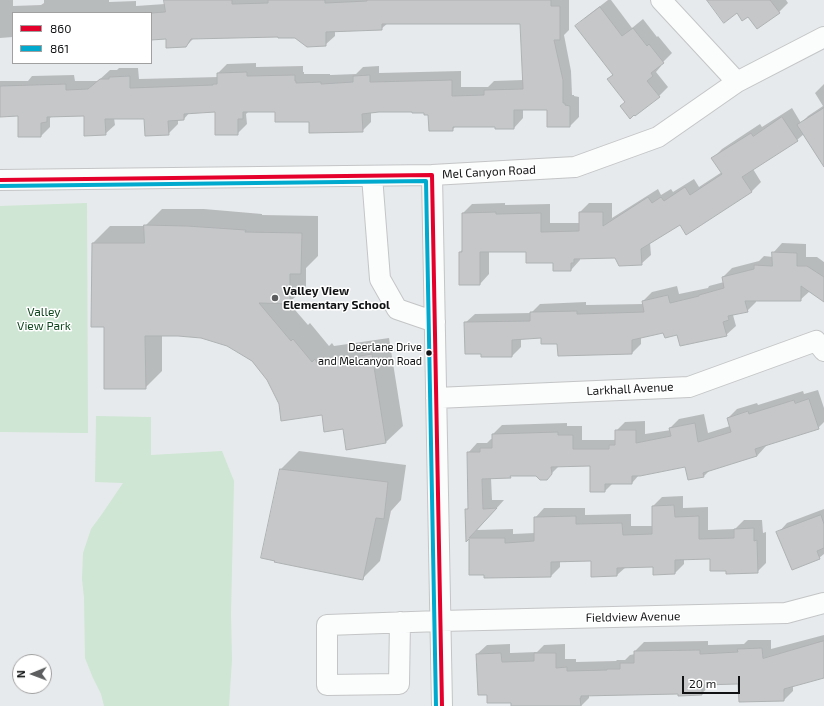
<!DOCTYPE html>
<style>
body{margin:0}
#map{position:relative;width:824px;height:706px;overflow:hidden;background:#e7eaec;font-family:"Exo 2",sans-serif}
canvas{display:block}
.legend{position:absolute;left:12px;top:12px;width:140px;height:52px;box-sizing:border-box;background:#fff;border:1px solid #a0a0a1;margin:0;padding:5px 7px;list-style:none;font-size:12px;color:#111213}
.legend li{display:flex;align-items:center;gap:8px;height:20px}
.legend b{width:20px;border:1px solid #a0a0a1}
.north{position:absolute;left:12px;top:654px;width:40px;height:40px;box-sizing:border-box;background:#fff;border:1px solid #a0a0a1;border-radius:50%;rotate:269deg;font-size:11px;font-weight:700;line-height:16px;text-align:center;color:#111213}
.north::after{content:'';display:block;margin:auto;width:14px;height:18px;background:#5c5e5f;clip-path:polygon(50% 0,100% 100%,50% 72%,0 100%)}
.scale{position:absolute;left:682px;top:676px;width:58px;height:18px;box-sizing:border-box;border:2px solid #111213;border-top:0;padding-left:5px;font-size:12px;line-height:14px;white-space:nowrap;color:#111213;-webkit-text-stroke:3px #fff;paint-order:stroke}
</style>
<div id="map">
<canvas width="824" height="706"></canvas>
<ul class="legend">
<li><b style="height:5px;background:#e4002b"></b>860</li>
<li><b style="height:5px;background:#00a9ce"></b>861</li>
</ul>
<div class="north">N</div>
<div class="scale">20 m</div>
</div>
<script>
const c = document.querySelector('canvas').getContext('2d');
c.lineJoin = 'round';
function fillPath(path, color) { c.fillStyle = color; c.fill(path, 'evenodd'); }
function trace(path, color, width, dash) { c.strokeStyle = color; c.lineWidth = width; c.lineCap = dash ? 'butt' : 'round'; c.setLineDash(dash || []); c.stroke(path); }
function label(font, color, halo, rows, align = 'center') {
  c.font = font + ' "Exo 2",sans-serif'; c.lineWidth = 3; c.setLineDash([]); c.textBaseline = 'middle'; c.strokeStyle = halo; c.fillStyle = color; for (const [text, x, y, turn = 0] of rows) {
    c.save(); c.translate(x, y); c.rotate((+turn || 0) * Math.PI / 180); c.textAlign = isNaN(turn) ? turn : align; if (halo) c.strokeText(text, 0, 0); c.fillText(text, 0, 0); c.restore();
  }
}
fillPath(new Path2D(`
 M87,203L88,433L0,432V206Z
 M96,416L151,417V455L222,451L234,481L231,614L232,660L229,706H104L101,694L93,678L85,658L84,598L82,579L83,553L91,529L102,514L123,483L95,482Z`), '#cee6d3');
fillPath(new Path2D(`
 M0,0H13V6L41,5L44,3V0H109V2L136,1V6L165,4V0H569V30L564,35L571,71L572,95H574V96L579,97V117L570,126L548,109H523V118L514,128L496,126H456L452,130L425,112L413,111L371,112V122L362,131L310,121L276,111H249L246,114L247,124L237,134L216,111L190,112L184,119H178V124L168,134L145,118H114L115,125L105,134L85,115L52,116L50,118V127L41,136L19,115L0,116V81H28L32,76L74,75L75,81H98L110,70H117L119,68H138L139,79L218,77V73L227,64L256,63V67L303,66V72H304V74H330V75L356,74L363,67L379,66V73L461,71V87H488L494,81L523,80L521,23H388L381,29L335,30V36L325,45L295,37L279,36L194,38L186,46L167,38L151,39V13H13V37L0,38Z
 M608,0H611L632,28L643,19L657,37L658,36L672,53L660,65L661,66L656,72L668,87L659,96L626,102L609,79L613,74L577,26L586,17Z
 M709,0H786L788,3L779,12L748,15L737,12Z
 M824,84V158L804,134L797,140L753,169L761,182L752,191L686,233L680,224L650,243L651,255L641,264L615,257L580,258V260L571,270L527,251H489V274L480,284L460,252L463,249V213L472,204L505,203V205L550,204V223H580V212L589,203H612V218L658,189L661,195L671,189L673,192L694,179L699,187L722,172L713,158L722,149L760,124L762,127L792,108L801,123L808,116L823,106L815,93Z
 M162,209H204L262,214V215L318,216V256L306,268V286L289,303L308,325L310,323L329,346L332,343L334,346L389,338L403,426L386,442L344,428L323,414L280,404L268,379L252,361L228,345L201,337L162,335V371L145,388L105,326L93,243L110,226H145Z
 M782,243L806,244V257H817L824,262V301L810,291L800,300H756V302L747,311L733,315L736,326L726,335L678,333L664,331L641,337V344L632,353L559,355L558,342L542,337L521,338V347L512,356L482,353L465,323L475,314L531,313L540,304L586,302V305L643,304V301L652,292L677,286L679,294L708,288L709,286L724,282L723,277L732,268L759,261L764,256L773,257V253Z
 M818,390L824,408V422L818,428L766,444V446L757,456L710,470L704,476L686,466L639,475L632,483H613L605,491L591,465L559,466L546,479L537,475H512L510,477L491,478L492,500H504L477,530L513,529V534L535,533V518L544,508H585V515L631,514V526H653V506L662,497L683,496V508L708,507V530L735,529L744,520H762L763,533L766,532V563L757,572L727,570L711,558L684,559V564L675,573L654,566L626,567L617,575L592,560H560V567L551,576L485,577V574H470L469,537L466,510L469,507L468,453L477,443H487L491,439H493V434L502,425L567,423V426H582V440H614L616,439V431L625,422L645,421V434L671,430L670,428L679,419L704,414L708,433L730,426L728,418L737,409L757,403L758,405L803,391L804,394Z
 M299,451L406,465L401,500L391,511L380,561L362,579L263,558L281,469Z
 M824,509V554L819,558L778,533L787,523Z
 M824,635V676L793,685V691L784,700L739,683L711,684V685L701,694L679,693L589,695V698L581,706H528L488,694L477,654L487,645L510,644V653L537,652L544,645L565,644V659H576V662L616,661L617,660H625L630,655L635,654V651L644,642L708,641V645L744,644L748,640H771V649Z`), '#0003');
const building = new Path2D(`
 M164,0H232V4L268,3V0H325V3L367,1V0H551V6H560V40H554L563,80V103H565V105L570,106V127H547V110H514V129H495V127H453V131H429L428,115H424V113H412V112H379L362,114L363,132L309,133V122H275V112H243V119H238V135H215V112L184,114V120L168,121L169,135L145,136L144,119H105L106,135L84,136V116L47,117V122L41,123V137H18V116L0,117V86L66,84V90L88,89L100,79H109V77L130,76V88L213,85V84H217V73L247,72V76L295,75V81H296V83L321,82V84L353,82V76L370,75V82L452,80V96L484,95V90L523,89L520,24H382V30L326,32V46L307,47L295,38H278V37L191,39L186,47L166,48V39L151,40V13L165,12Z
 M707,0H770L780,13L757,29L748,17L742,21L737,13L724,23Z
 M600,7L622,36L633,28L647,46L649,44L664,63L651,73L653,76L647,81L660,97L635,116L634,115L630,119L620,106L625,102L607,79L613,75L575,26Z
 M824,108V167L797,125Z
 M782,117L798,141L742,177L752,192L686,235L680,225L641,249L642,265L619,266L615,258L574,259V263H571V271H553V263H526V252H480V285H459V252H462V213L496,212V214L541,213V232L579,231V212H603V226L648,197L652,203L661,197L664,201L685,187L690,195L722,174L711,158L751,133L753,136Z
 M144,225L187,226L246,230L245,232L302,233L301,274H290V304L259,303L291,341L293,339L312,362L315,359L317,363L372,354L386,443L346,450L343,429L324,432L322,415L281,421L279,404L267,380L252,361L227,346L201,338L178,336H145L146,389H104V327H91L92,243H144Z
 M772,252L797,253V266H807L824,277V302L801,286V301H745L748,312L728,316L729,320L723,322L727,336L680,346L677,335L665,338L663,333L632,340V354L558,356L557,344H541V338L512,340V357H481V354H465L464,322L530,321V312L577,311V314L644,312L642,301L668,295L670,303L699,296V295L724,288L722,277L754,269V265L772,266Z
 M809,399L819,429L755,449L757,456L703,473L704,477L688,480L685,467L640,476H632V484H605V492H590V466L551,467L552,474L547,480H540L536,476H510L511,478L482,479L483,509L497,508L469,538H505V543L534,541V517L576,516V524L622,523L623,535L652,534V506L674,505L675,517L699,516V539L734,538V529L754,528V541L757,540L758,573L726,574V571H710V559L675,560V574L653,575V567L617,568V576L591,577V561L551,562V577L484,578V575H469V539L466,542L465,509H468L467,452H480V448H492V434L558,432V435H573V449H609V445H615V430H636V443L671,436L669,428L695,423L698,442L731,432L727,418L748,411L749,414L794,400L795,403Z
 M280,469L388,482L384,519L376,518L363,580L274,562L275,561L261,558Z
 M821,515L824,524V548L817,551L820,559L792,570L776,532Z
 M824,641V678L784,689V701L739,702L738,684L702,685V695L678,696V694L581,696V698H580L581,706H511V703H487V695H478L476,654L501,653L502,662L534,661V653H556V668L567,667V671L607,670V669H620V663H634V651L700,650V654L738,652L737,649L762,648L763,658Z`);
fillPath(building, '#c5c7c9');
trace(building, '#afb2b3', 1);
const minor = new Path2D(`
 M661,0L737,82
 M432,175L442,706
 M372,176L380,279L397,309L435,322
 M0,180L432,175L575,167L658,137L737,82L824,37
 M436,398L689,387L816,341L824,351
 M400,622L399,684L327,685V625L440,621L786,613L824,603`);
trace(minor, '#c3c5c6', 22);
trace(minor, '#fbfcfc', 20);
trace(new Path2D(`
 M0,180L432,175L442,706`), '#e4002b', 4);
trace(new Path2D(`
 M0,186L426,181L436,706`), '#00a9ce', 4);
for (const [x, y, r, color] of [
 [275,298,4,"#5c5e5f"],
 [429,353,3.5,"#111213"]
]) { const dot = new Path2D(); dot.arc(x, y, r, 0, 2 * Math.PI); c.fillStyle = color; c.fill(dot); trace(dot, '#fff', 1.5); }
label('11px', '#111213', '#fff', [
 ["Deerlane Drive",422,347],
 ["and Melcanyon Road",422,361]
], 'right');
label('12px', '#111213', '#fff', [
 ["Mel Canyon Road",489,172,-3],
 ["Larkhall Avenue",630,389,-3],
 ["Fieldview Avenue",633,617,-1]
]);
label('bold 12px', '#111213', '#fff', [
 ["Valley View",283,291],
 ["Elementary School",283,305]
], 'left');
label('12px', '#10471f', '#fff', [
 ["Valley",44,312],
 ["View Park",44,326]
]);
</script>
